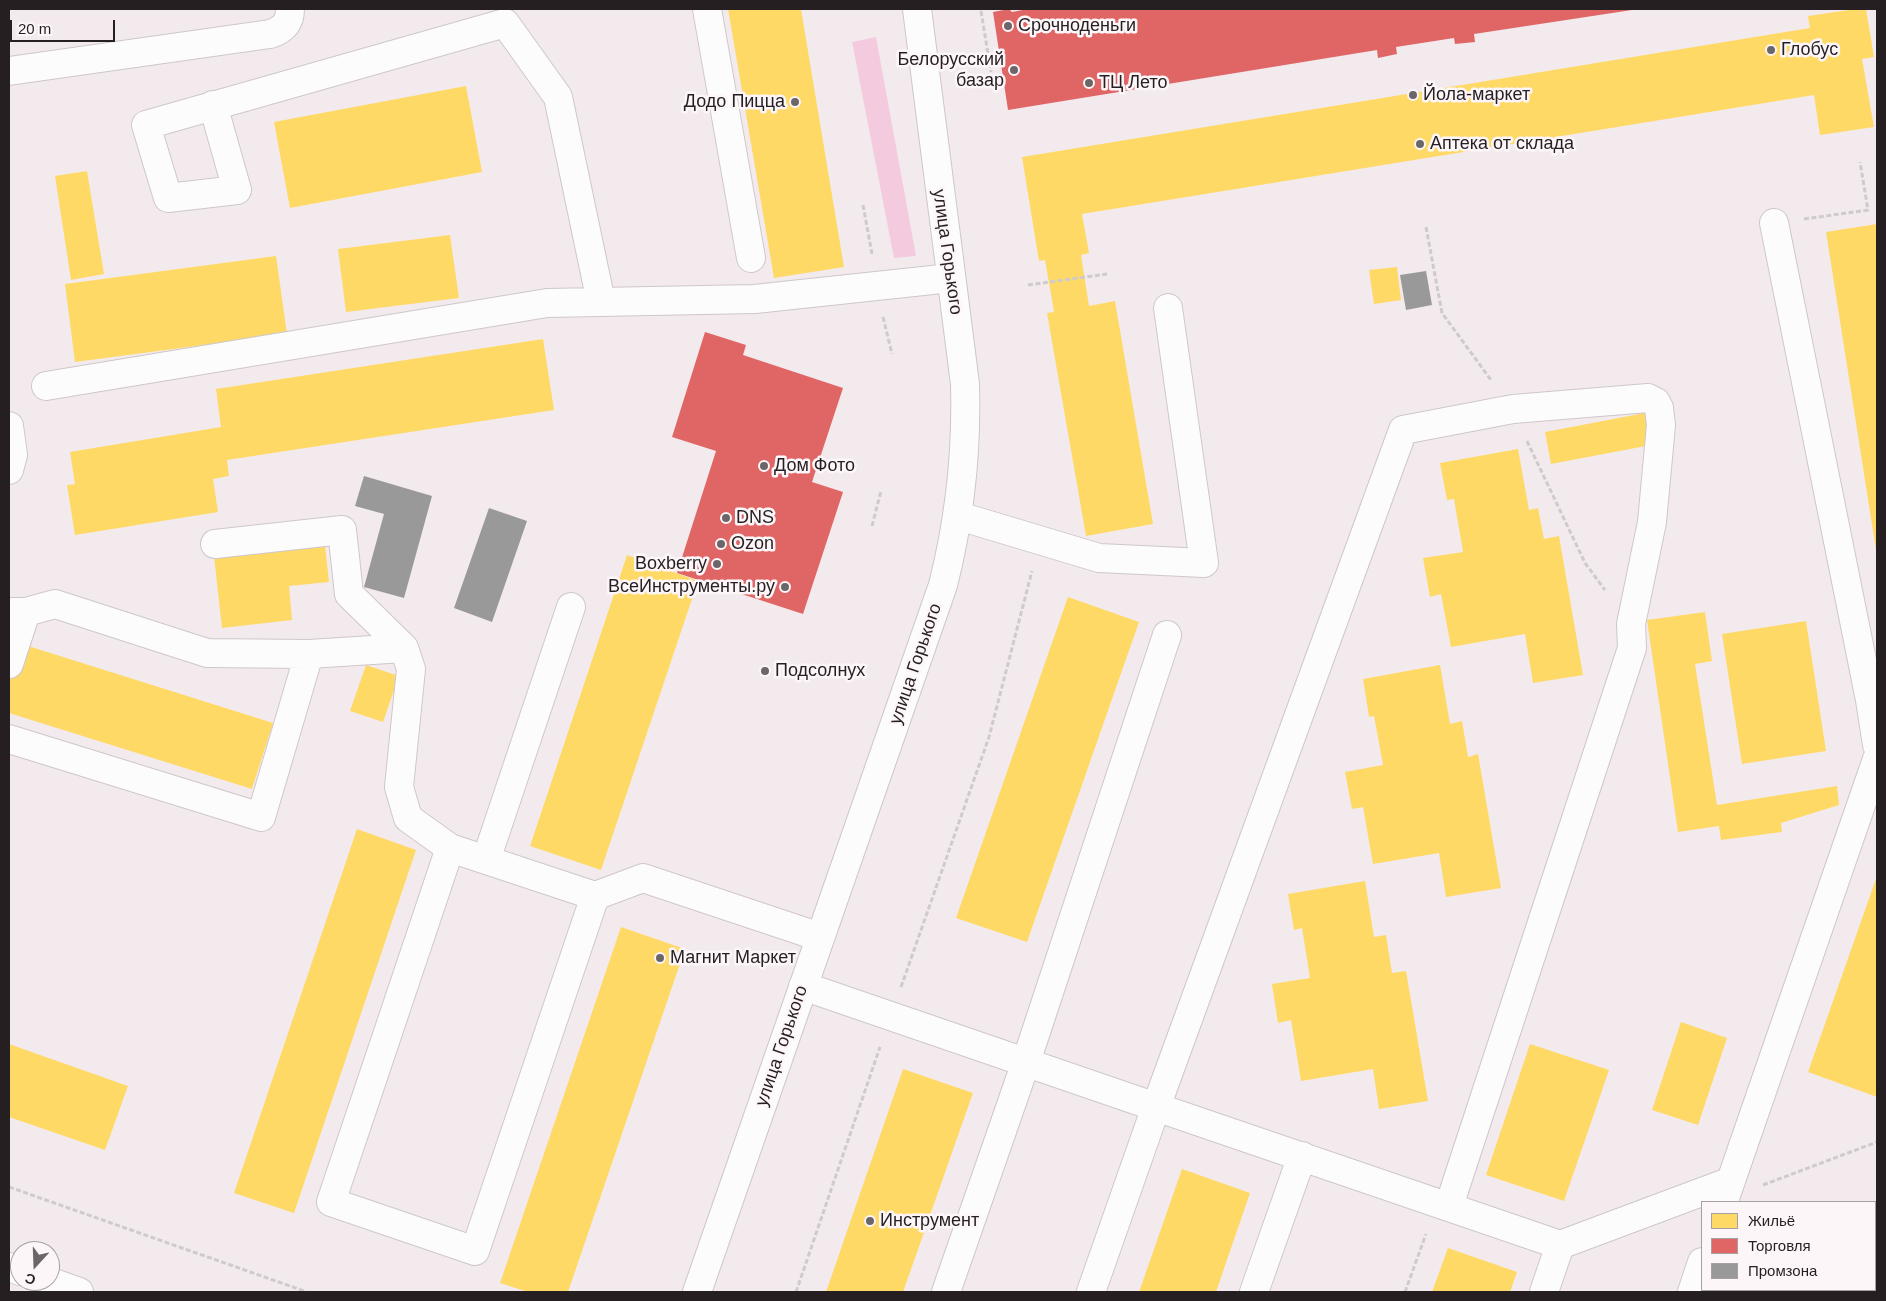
<!DOCTYPE html>
<meta charset="utf-8">
<style>
body{margin:0}
#map{position:relative;width:1886px;height:1301px;overflow:hidden;background:#f3eaee;font-family:Arial,sans-serif}
canvas{display:block}
.frame{position:absolute;inset:0;border:10px solid #251f22;pointer-events:none}
.legend{position:absolute;left:1701px;top:1201px;width:175px;height:90px;box-sizing:border-box;background:#fdf6f9;border:1px solid #a7a0a3;margin:0;padding:6px 9px;list-style:none;font-size:15px;color:#251f22}
.legend li{display:flex;align-items:center;gap:10px;height:25px}
.legend b{width:25px;border:1px solid #a7a0a3}
.north{position:absolute;left:10px;top:1241px;width:50px;height:50px;box-sizing:border-box;background:#fdf6f9;border:1px solid #a7a0a3;border-radius:50%;rotate:200deg;font-size:14px;font-weight:700;line-height:20px;text-align:center;color:#251f22}
.north::after{content:'';display:block;margin:auto;width:18px;height:22px;background:#6d6669;clip-path:polygon(50% 0,100% 100%,50% 72%,0 100%)}
.scale{position:absolute;left:10px;top:20px;width:105px;height:22px;box-sizing:border-box;border:2px solid #251f22;border-top:0;padding-left:6px;font-size:15px;line-height:18px;white-space:nowrap;color:#251f22;-webkit-text-stroke:4px #fdf6f9;paint-order:stroke}
</style>
<div id="map">
<canvas width="1886" height="1301"></canvas>
<div class="frame"></div>
<ul class="legend">
<li><b style="height:14px;background:#ffd966"></b>Жильё</li>
<li><b style="height:14px;background:#e06666"></b>Торговля</li>
<li><b style="height:14px;background:#999"></b>Промзона</li>
</ul>
<div class="north">С</div>
<div class="scale">20 m</div>
</div>
<script>
const c = document.querySelector('canvas').getContext('2d');
c.lineJoin = 'round';
function fillPath(path, color) { c.fillStyle = color; c.fill(path, 'evenodd'); }
function trace(path, color, width, dash) { c.strokeStyle = color; c.lineWidth = width; c.lineCap = dash ? 'butt' : 'round'; c.setLineDash(dash || []); c.stroke(path); }
function label(font, color, halo, rows, align = 'center') {
  c.font = font + ' Arial,sans-serif'; c.lineWidth = 5; c.setLineDash([]); c.textBaseline = 'middle'; c.strokeStyle = halo; c.fillStyle = color; for (const [text, x, y, turn = 0] of rows) {
    c.save(); c.translate(x, y); c.rotate((+turn || 0) * Math.PI / 180); c.textAlign = isNaN(turn) ? turn : align; if (halo) c.strokeText(text, 0, 0); c.fillText(text, 0, 0); c.restore();
  }
}
fillPath(new Path2D(`
 M876,37L916,256L894,258L852,42Z`), '#f4cbde');
fillPath(new Path2D(`
 M728,9H801L844,267L774,278Z
 M1856,9H1866L1874,57L1862,59L1874,127L1820,135L1814,95L1082,214L1089,253L1081,255L1089,306L1115,301L1153,524L1086,536L1047,313L1054,312L1045,260L1039,261L1022,157L1810,28L1808,16Z
 M466,86L482,172L290,208L274,122Z
 M87,171L104,274L71,280L55,176Z
 M1877,224V550H1876L1826,232Z
 M450,235L459,298L346,312L338,249Z
 M276,256L287,334L75,362L65,284Z
 M1397,267L1401,300L1374,304L1369,270Z
 M543,339L554,410L227,460L229,476L213,479L218,512L75,535L67,485L75,484L70,452L221,427L216,389Z
 M1645,413L1651,445L1551,464L1545,432Z
 M1518,449L1529,510L1538,508L1544,539L1559,536L1583,675L1533,683L1525,634L1451,647L1441,594L1430,597L1423,558L1463,552L1454,499L1447,500L1440,463Z
 M325,545L329,582L289,586L292,620L222,628L214,556Z
 M627,555L698,581L601,870L530,846Z
 M1068,597L1139,622L1027,942L956,918Z
 M1705,612L1712,661L1695,664L1717,805L1837,786L1839,805L1781,823L1782,832L1721,840L1719,826L1678,832L1647,620Z
 M1806,621L1826,751L1742,764L1722,634Z
 M25,645L273,723L252,789L9,713V664Z
 M366,665L399,676L383,722L350,711Z
 M1440,665L1450,724L1462,721L1468,757L1478,754L1501,888L1446,897L1439,853L1373,864L1363,807L1352,809L1345,772L1383,765L1374,716L1369,717L1363,679Z
 M357,829L416,850L294,1213L234,1193Z
 M1877,876V1097L1808,1072Z
 M1365,881L1374,937L1386,935L1392,973L1406,971L1428,1101L1379,1109L1373,1069L1301,1081L1291,1020L1278,1023L1272,984L1310,978L1302,928L1294,930L1288,894Z
 M621,927L685,949L568,1292H528L500,1283Z
 M1681,1022L1727,1038L1698,1125L1652,1110Z
 M9,1044L128,1086L105,1150L9,1117Z
 M1530,1044L1609,1070L1564,1201L1486,1175Z
 M903,1069L973,1093L903,1292H826Z
 M1182,1169L1250,1193L1216,1292H1139Z
 M1448,1248L1517,1272L1510,1292H1432Z
 M1725,1290H1802L1801,1292H1724Z`), '#ffd966');
fillPath(new Path2D(`
 M1009,9L1012,12L1028,9L1632,10L1474,34L1475,42L1455,44L1454,38L1396,47L1397,54L1378,58L1377,50L1008,110L993,12Z
 M705,332L746,345L743,355L843,388L812,482L843,492L803,614L677,573L716,451L672,437Z`), '#e06666');
fillPath(new Path2D(`
 M1426,271L1432,305L1406,310L1400,275Z
 M364,476L432,496L404,598L364,587L384,514L355,506Z
 M489,508L527,521L492,622L454,608Z`), '#999');
const minor = new Path2D(`
 M707,9L751,258
 M9,71L270,34C283,30 290,23 290,9
 M213,105L237,190L168,198L146,125L505,23L558,97L601,302
 M1774,223L1870,700L1877,745
 M46,386L547,303L755,299L951,278
 M9,426L13,455L9,470
 M959,516L1099,558L1204,563L1168,308
 M215,544L342,530L349,594L404,648L411,669L399,787L408,818L450,848
 M9,612H26L55,604L207,653L309,654
 M9,664L26,612
 M9,739L261,817L309,654L404,648
 M486,860L571,607
 M595,896L475,1251L331,1202L450,848L595,896L643,878L820,937
 M803,986L1156,1107L1403,430L1513,409L1648,398L1656,402L1659,408L1661,425L1652,522L1631,624L1632,648L1449,1206
 M1725,1198L1877,759
 M9,1267L20,1271
 M48,1281L79,1292
 M697,1292L943,585C960,518 967,453 965,384L917,9
 M946,1292L1026,1062L1167,635
 M1091,1292L1156,1107L1560,1245L1731,1181
 M1254,1292L1302,1156
 M1544,1292L1560,1245
 M1692,1292L1702,1262`);
trace(minor, '#cec7ca', 30);
trace(new Path2D(`
 M981,11L991,72
 M863,205L872,254
 M1804,219L1868,210L1860,162
 M1426,227L1442,313L1491,380
 M1028,285L1107,274
 M883,317L892,354
 M1527,441L1585,563L1605,590
 M872,526L881,491
 M901,987L989,737L1032,571
 M1763,1185L1877,1142
 M9,1187L307,1292
 M796,1292L880,1047
 M1405,1292L1426,1234`), '#cecbcc', 3, [5, 2.5]);
trace(minor, '#fdfcfc', 28);
for (const [x, y, r, color] of [
 [1008,26,5,"#6d6669"],
 [1771,50,5,"#6d6669"],
 [1014,70,5,"#6d6669"],
 [1089,83,5,"#6d6669"],
 [1413,95,5,"#6d6669"],
 [795,102,5,"#6d6669"],
 [1420,144,5,"#6d6669"],
 [764,466,5,"#6d6669"],
 [726,518,5,"#6d6669"],
 [721,544,5,"#6d6669"],
 [717,564,5,"#6d6669"],
 [785,587,5,"#6d6669"],
 [765,671,5,"#6d6669"],
 [660,958,5,"#6d6669"],
 [870,1221,5,"#6d6669"]
]) { const dot = new Path2D(); dot.arc(x, y, r, 0, 2 * Math.PI); c.fillStyle = color; c.fill(dot); trace(dot, '#fdf6f9', 2); }
label('18px', '#251f22', '#fdf6f9', [
 ["Срочноденьги",1018,26],
 ["Глобус",1781,50],
 ["Белорусский",1004,60,"right"],
 ["базар",1004,81,"right"],
 ["ТЦ Лето",1099,83],
 ["Йола-маркет",1423,95],
 ["Додо Пицца",785,102,"right"],
 ["Аптека от склада",1430,144],
 ["Дом Фото",774,466],
 ["DNS",736,518],
 ["Ozon",731,544],
 ["Boxberry",707,564,"right"],
 ["ВсеИнструменты.ру",775,587,"right"],
 ["Подсолнух",775,671],
 ["Магнит Маркет",670,958],
 ["Инструмент",880,1221]
], 'left');
label('18px', '#251f22', '#fdf6f9', [
 ["улица Горького",947,252,82],
 ["улица Горького",916,664,-71],
 ["улица Горького",782,1046,-71]
]);
</script>
